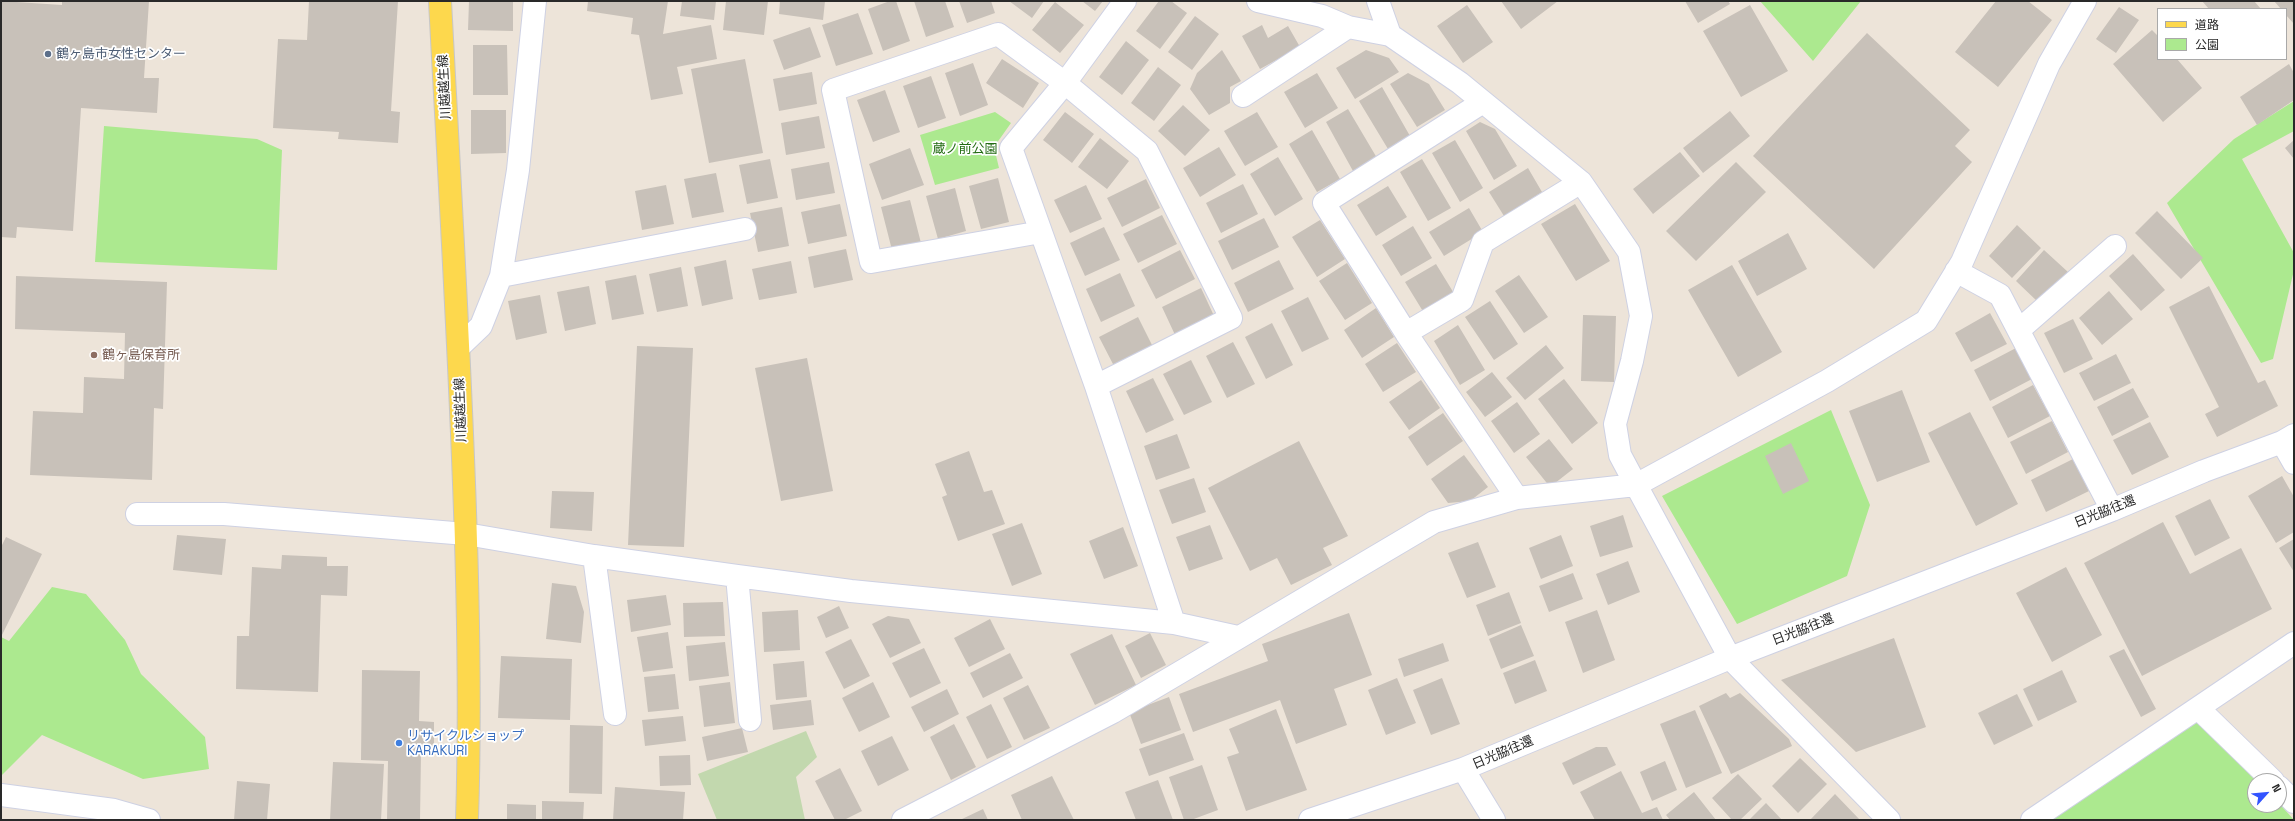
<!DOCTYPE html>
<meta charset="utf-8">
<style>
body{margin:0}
#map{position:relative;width:2295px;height:821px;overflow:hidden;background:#ede4d9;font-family:"Space Grotesk","Noto Sans JP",sans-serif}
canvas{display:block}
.frame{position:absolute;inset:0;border:2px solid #292929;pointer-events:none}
.legend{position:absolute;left:2157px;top:8px;width:130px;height:52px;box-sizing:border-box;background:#fff;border:1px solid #a9a9a9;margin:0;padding:5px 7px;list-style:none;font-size:12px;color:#292929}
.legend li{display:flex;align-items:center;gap:8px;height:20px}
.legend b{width:20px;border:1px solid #a9a9a9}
.north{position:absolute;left:2247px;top:773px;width:40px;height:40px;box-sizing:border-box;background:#fff;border:1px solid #a9a9a9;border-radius:50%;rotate:63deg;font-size:11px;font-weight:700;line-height:16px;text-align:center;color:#292929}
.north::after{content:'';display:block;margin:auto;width:14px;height:18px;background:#3354ff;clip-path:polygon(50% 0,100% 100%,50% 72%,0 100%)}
</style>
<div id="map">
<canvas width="2295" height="821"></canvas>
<div class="frame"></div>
<ul class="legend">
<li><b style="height:5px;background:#fdd84d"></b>道路</li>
<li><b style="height:11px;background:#ace98f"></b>公園</li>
</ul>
<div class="north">N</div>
</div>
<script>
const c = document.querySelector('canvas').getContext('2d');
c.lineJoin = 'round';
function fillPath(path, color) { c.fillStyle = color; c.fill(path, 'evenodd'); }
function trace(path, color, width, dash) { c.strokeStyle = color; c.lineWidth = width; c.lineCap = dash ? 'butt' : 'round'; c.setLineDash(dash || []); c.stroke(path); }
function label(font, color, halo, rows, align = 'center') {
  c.font = font + ' "Space Grotesk","Noto Sans JP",sans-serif'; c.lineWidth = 3.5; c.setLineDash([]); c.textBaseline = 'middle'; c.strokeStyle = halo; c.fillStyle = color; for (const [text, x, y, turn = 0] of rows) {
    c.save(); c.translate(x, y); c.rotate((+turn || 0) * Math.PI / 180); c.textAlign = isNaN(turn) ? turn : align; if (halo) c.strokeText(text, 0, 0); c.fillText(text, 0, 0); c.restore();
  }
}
fillPath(new Path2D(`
 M1760,1H1861L1813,61Z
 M2294,101V131L2242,159L2294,253V270L2273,359L2261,363L2167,203L2234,139Z
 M995,112L1011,123L994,147L999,168L935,185L920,135Z
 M104,126L257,139L282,150L277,270L95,262Z
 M1831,410L1870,505L1847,576L1737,624L1662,496Z
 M52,587L86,594L125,640L141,674L205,737L209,769L143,779L42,735L1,776V637L9,641Z
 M2195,719L2257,781H2255V805H2279V803L2294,820H2049Z`), '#ace98f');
fillPath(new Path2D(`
 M806,731L817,757L796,777L805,820H717L698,774Z`), '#c2d8ae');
fillPath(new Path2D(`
 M1,1L62,5V1H149L144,78H159L157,113L81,108L73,231L17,227L16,238L1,237Z
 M309,1H398L391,111L400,112L398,143L338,139L339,132L273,128L278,39L307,40Z
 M469,1L513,2V31L468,30Z
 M588,1H668L663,34L711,25L717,59L677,67L683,94L651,100L639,35L631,34L633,18L587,11Z
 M682,1H716L714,20L680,16Z
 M726,1H768L764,35L723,30Z
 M780,1H825L823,20L779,14Z
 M890,1H896L910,41L883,51L868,9Z
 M914,1H945L954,27L926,37Z
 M959,1H991L995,13L967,23Z
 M1009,1H1044L1032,18Z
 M1082,1H1103L1095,11Z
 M1159,1H1171L1187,13L1160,49L1136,31Z
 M1501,1H1558L1521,29Z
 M1685,1H1728L1730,4L1698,23Z
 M1996,1H2028L2052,20L1998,87L1955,52Z
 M2202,1H2254L2261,9H2209Z
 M2274,1H2294V24L2286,15V9H2281Z
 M1055,2L1084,25L1060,53L1032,30Z
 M1467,5L1493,42L1463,63L1437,26Z
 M1750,5L1788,71L1741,97L1703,31Z
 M2119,7L2139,20L2116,53L2096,39Z
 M858,13L873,54L836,66L822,25Z
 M1195,16L1219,34L1192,70L1168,52Z
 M1262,25L1268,38L1288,26L1300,47L1260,69L1242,36Z
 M810,27L821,57L784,70L773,40Z
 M2152,30L2158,36V59H2177L2202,88L2163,122L2113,64Z
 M1867,33L1970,130L1955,146L1972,162L1874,269L1753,156Z
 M1126,41L1149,60L1122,95L1099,77Z
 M473,45H507L508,95H473Z
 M1222,50L1241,81L1230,87V103L1209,115L1190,89L1197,73Z
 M1366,50L1389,58L1399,72L1355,99L1336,68Z
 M745,59L763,153L709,163L691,69Z
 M1002,59L1039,83L1023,108L986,83Z
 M973,63L988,105L960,116L945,73Z
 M2289,64L2294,73V100L2257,125L2240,97Z
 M1158,67L1181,85L1154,121L1131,103Z
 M812,72L817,104L779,111L773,79Z
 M1317,73L1338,108L1305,128L1284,92Z
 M1408,73L1429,84L1445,110L1417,127L1390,84Z
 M931,76L946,118L918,128L903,86Z
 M1382,87L1410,136L1388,149L1359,101Z
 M885,90L900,132L873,142L857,100Z
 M1183,105L1210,130L1185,156L1158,131Z
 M1348,109L1377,158L1353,171L1326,122Z
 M471,110H506V153L471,154Z
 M1730,111L1750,136L1703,173L1683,148Z
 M1065,112L1094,134L1072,163L1043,140Z
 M1257,112L1278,147L1245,166L1224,131Z
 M819,116L825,148L786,155L781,123Z
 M1480,122L1495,129L1517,166L1494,180L1466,131Z
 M1312,130L1340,179L1317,192L1289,144Z
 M1100,138L1129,161L1107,189L1078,167Z
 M1455,140L1483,188L1460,202L1432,153Z
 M2294,140V159L2285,148Z
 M1219,147L1236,175L1200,197L1183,168Z
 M910,148L924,185L882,200L869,164Z
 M1680,152L1700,176L1653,214L1633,189Z
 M1278,157L1303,199L1275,216L1250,174Z
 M770,159L778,198L747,204L739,165Z
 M1422,159L1451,208L1428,221L1400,172Z
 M829,162L835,193L796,200L791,169Z
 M1736,162L1766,192L1696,261L1666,231Z
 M1528,168L1542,192L1504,216L1489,192Z
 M716,173L724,212L692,218L684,179Z
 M998,178L1009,222L981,229L969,186Z
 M1146,179L1160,208L1122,227L1107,198Z
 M1243,184L1258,214L1221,233L1206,203Z
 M666,185L674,224L642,230L635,191Z
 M1086,185L1102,219L1070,233L1054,200Z
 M1388,186L1407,217L1376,236L1357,205Z
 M955,188L966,231L938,239L926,196Z
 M910,200L921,243L892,250L881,207Z
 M840,204L847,236L808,244L801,212Z
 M1575,204L1610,261L1576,281L1541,224Z
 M782,207L789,246L758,252L750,213Z
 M1469,208L1483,232L1444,256L1429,232Z
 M2157,211L2203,258L2181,279L2135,233Z
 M1162,215L1177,244L1138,263L1123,234Z
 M1264,218L1279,247L1232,270L1218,241Z
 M1320,220L1345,259L1317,277L1292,237Z
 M2017,225L2041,248L2012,278L1989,256Z
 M1413,226L1432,258L1401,276L1382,245Z
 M1104,227L1120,260L1085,276L1070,243Z
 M1788,233L1807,269L1757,296L1738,261Z
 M846,249L853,280L814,288L808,257Z
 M1180,250L1195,279L1156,299L1141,270Z
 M2044,250L2068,272L2039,303L2016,281Z
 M2133,254L2165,290L2141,311L2109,276Z
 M726,260L733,299L702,306L694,267Z
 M1279,260L1294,289L1248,312L1234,283Z
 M791,261L797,293L759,300L752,269Z
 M1347,263L1372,303L1345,320L1319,281Z
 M1436,264L1455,295L1424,313L1405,282Z
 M1732,265L1782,352L1738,377L1688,290Z
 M681,267L688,306L657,312L649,274Z
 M1120,273L1135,306L1101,322L1086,289Z
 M636,275L644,314L612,320L605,281Z
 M1519,275L1548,317L1524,333L1495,291Z
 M16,276L167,282L163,409L154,408L152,480L30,475L33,411L83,413L84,377L124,379L125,333L15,329Z
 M589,286L596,324L565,331L557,292Z
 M2209,286L2258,383L2265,380L2278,406L2217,437L2205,414L2219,407L2169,307Z
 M1201,288L1215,318L1176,337L1162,307Z
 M2109,291L2133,319L2102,345L2079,318Z
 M540,295L547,333L516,340L508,301Z
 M1308,297L1329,339L1302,352L1281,311Z
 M1490,301L1518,344L1494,360L1465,317Z
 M1376,308L1394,337L1362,358L1344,330Z
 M1990,313L2007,344L1971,362L1955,333Z
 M1583,315L1616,316L1614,382L1581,381Z
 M1138,317L1153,347L1114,366L1099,337Z
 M2073,319L2093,359L2064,373L2044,333Z
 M1272,323L1293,365L1266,379L1245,337Z
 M1458,325L1485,370L1460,385L1434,341Z
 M1233,342L1255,384L1227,398L1206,356Z
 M1397,343L1416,372L1383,392L1365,364Z
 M1546,345L1564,368L1525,400L1506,378Z
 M637,346L693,348L684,547L628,545Z
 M2016,348L2032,379L1990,401L1974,370Z
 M2116,354L2131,383L2094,401L2079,373Z
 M807,358L833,491L781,501L755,368Z
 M1191,360L1212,402L1184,415L1163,374Z
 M1492,372L1512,397L1485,417L1466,392Z
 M1153,378L1174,420L1146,433L1126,391Z
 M1564,379L1598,423L1572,444L1538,399Z
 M1421,380L1440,408L1409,430L1389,402Z
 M2033,385L2050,416L2008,438L1992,407Z
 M2133,388L2149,417L2112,436L2097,407Z
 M1902,390L1930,462L1877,482L1849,411Z
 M1517,402L1540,434L1514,453L1491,421Z
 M1970,412L2018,504L1976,526L1928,433Z
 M1443,413L1463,441L1427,466L1408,437Z
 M2052,421L2068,452L2026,474L2010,442Z
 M2150,422L2169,457L2132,475L2113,440Z
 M1177,434L1190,468L1156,480L1144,446Z
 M1549,439L1573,469L1550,487L1526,457Z
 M1299,441L1348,536L1323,548L1332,565L1291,585L1277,558L1250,571L1208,488Z
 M1791,443L1809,481L1783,494L1765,456Z
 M969,451L984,492L992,490L1005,524L958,541L942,497L947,495L935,464Z
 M1464,455L1488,487L1470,501L1448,503L1431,479Z
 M2073,459L2089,491L2046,512L2031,480Z
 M2282,476L2294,497V532L2276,543L2248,496Z
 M1194,478L1206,512L1172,524L1159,490Z
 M552,491L594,492L592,531L550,528Z
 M2210,499L2230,538L2195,556L2175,516Z
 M1623,515L1633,547L1600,557L1590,526Z
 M2163,522L2190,574L2241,548L2272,609L2142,676L2084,563Z
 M1022,523L1042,574L1012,586L992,534Z
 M1210,525L1223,559L1189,571L1176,537Z
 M1123,527L1138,566L1104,579L1089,541Z
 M177,535L226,539L222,575L173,570Z
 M1561,535L1573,566L1541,579L1529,548Z
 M6,537L42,554L1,637V547Z
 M2294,539V572L2279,548Z
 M1478,542L1496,587L1467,598L1448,553Z
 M282,555L327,557V566H348L347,596L321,595L318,692L236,689L237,636H249L252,567L281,569Z
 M1628,561L1640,592L1608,605L1596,574Z
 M2066,567L2102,635L2052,662L2016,593Z
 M1573,573L1583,599L1549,612L1539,586Z
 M552,583L576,586L584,612L581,643L546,639Z
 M1509,592L1521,623L1488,636L1476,605Z
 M666,595L671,625L631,632L627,600Z
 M723,602L725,636L684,637L683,603Z
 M839,606L849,628L826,638L817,617Z
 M798,610L800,650L764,652L762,612Z
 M1597,610L1615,660L1583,673L1565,622Z
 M1349,613L1372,675L1334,689L1347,725L1296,744L1280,700L1193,732L1179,694L1268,661L1262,644Z
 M888,616L909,619L921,643L890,658L872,624Z
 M990,619L1005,649L969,667L954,638Z
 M1521,625L1534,656L1501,669L1489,639Z
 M668,632L673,668L643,672L637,637Z
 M1150,633L1166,665L1141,678L1125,646Z
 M1112,634L1136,685L1095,705L1070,654Z
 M1894,638L1926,727L1856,752L1781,680Z
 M851,639L870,676L844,689L825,652Z
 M725,642L729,676L689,681L686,646Z
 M1443,643L1449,661L1404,677L1398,659Z
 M924,648L941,683L910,698L892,663Z
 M2124,649L2156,709L2141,717L2109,656Z
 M1010,653L1023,678L983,698L970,673Z
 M501,656L572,659L570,720L498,718Z
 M1535,660L1547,691L1515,704L1503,673Z
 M804,661L807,697L776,700L773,664Z
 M362,670L420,671L419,721L434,722V752H421L420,820H387L388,761L361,760Z
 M2062,670L2077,702L2038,721L2023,689Z
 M675,674L679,709L648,712L644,677Z
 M1397,678L1416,723L1386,735L1368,690Z
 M1442,678L1460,724L1431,735L1413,690Z
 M730,682L735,723L704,727L699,686Z
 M873,682L890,717L859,732L842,698Z
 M1028,685L1050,728L1024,740L1003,698Z
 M947,689L959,714L924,732L911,707Z
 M1726,693L1730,698L1740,693L1789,739L1792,746L1731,774L1699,706Z
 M2017,694L2033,726L1994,745L1978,713Z
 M1169,697L1181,730L1141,744L1129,712Z
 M811,700L814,725L773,730L770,705Z
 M991,704L1012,747L987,759L966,717Z
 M1276,709L1307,790L1246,811L1227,757L1239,753L1229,729Z
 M1695,710L1722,773L1686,788L1660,724Z
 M683,716L686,741L645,746L642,720Z
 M954,724L976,767L951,780L930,737Z
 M570,725L603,726L602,794L569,793Z
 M742,728L748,752L707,761L702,737Z
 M1184,733L1194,760L1149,776L1139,749Z
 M892,736L909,770L878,786L861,751Z
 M1596,747H1607L1616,765L1573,785L1562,763Z
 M690,755L691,785L660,786L659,756Z
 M1800,758L1827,784L1798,813L1772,786Z
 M1665,761L1677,790L1652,801L1640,772Z
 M333,762L384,764L381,820H330Z
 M1202,765L1218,810L1191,820H1184L1169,777Z
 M840,768L862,811L844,820H835L815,781Z
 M1621,771L1642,813L1657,807L1663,820H1595L1580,792Z
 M1738,774L1762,799L1740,820H1732L1712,798Z
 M1052,776L1074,820H1022L1011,795Z
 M1158,780L1173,820H1136L1125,792Z
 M237,781L270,784L267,820H234Z
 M615,787L685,792L683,820H613Z
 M1694,792L1716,820H1670L1666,815Z
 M1835,794L1860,820H1810Z
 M542,801L584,802L583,820H542Z
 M1766,803L1782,820H1749Z
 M507,804L536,805V820H507Z
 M983,809L988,820H960Z`), '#c8c1b9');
const minor = new Path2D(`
 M1125,1L1065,83L1011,148L1096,386L1174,623
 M1378,1L1390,35
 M1243,96L1348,27
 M1483,102L1324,203L1406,333L1517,498
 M1041,232L871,262L833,90L998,34L1065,83L1147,151L1231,318L1096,386
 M1956,271L2000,295L2112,510
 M501,276L745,229
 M2019,330L2115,246
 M1406,333L1462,300L1483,242L1581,182
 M459,347L481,326L501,276L518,170L535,1
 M2282,442L2294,463
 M137,514H224L466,534L594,556L737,576L851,591L1174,623L1238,637
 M594,556L615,714
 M737,576L750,720
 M2198,708L2273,781
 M1463,769L1494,820
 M2279,787L2294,802
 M1,795L114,810L149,820
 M903,820L1113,712L1434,522L1517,498L1636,485L1620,455L1615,424L1632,361L1641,316L1629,252L1581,182L1460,83L1390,35L1348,27L1322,16L1258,1
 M1310,820L1463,769L1730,658L2112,510L2204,471L2282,442L2294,435
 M1889,820L1730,658L1636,485L1827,381L1926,321L1962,262L2049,64L2085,1
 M2032,820L2294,643`);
const major = new Path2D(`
 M440,1C448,153 457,305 463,458C468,579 471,699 467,820`);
trace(minor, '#ced1e3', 24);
trace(major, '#c7c7c7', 24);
trace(minor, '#fff', 22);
trace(major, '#fdd84d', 22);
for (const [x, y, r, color] of [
 [48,54,4,"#5c6f8a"],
 [94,355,4,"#8d6e63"],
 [399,743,4,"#3f7fe0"]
]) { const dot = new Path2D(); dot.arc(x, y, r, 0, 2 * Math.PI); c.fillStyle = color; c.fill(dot); trace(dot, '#fff', 1.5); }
label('13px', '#4e5e75', '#fff', [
 ["鶴ヶ島市女性センター",56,54]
], 'left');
label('13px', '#292929', '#fff', [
 ["川越越生線",445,87,-93],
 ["川越越生線",461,410,-92],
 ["日光脇往還",2105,512,-22],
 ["日光脇往還",1803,630,-21],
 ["日光脇往還",1503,753,-23]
]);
label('13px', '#236b13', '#fff', [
 ["蔵ノ前公園",965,149]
]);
label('13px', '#785e54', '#fff', [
 ["鶴ヶ島保育所",102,355]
], 'left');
label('13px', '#366cbe', '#fff', [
 ["リサイクルショップ",407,736],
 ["KARAKURI",407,751]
], 'left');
</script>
